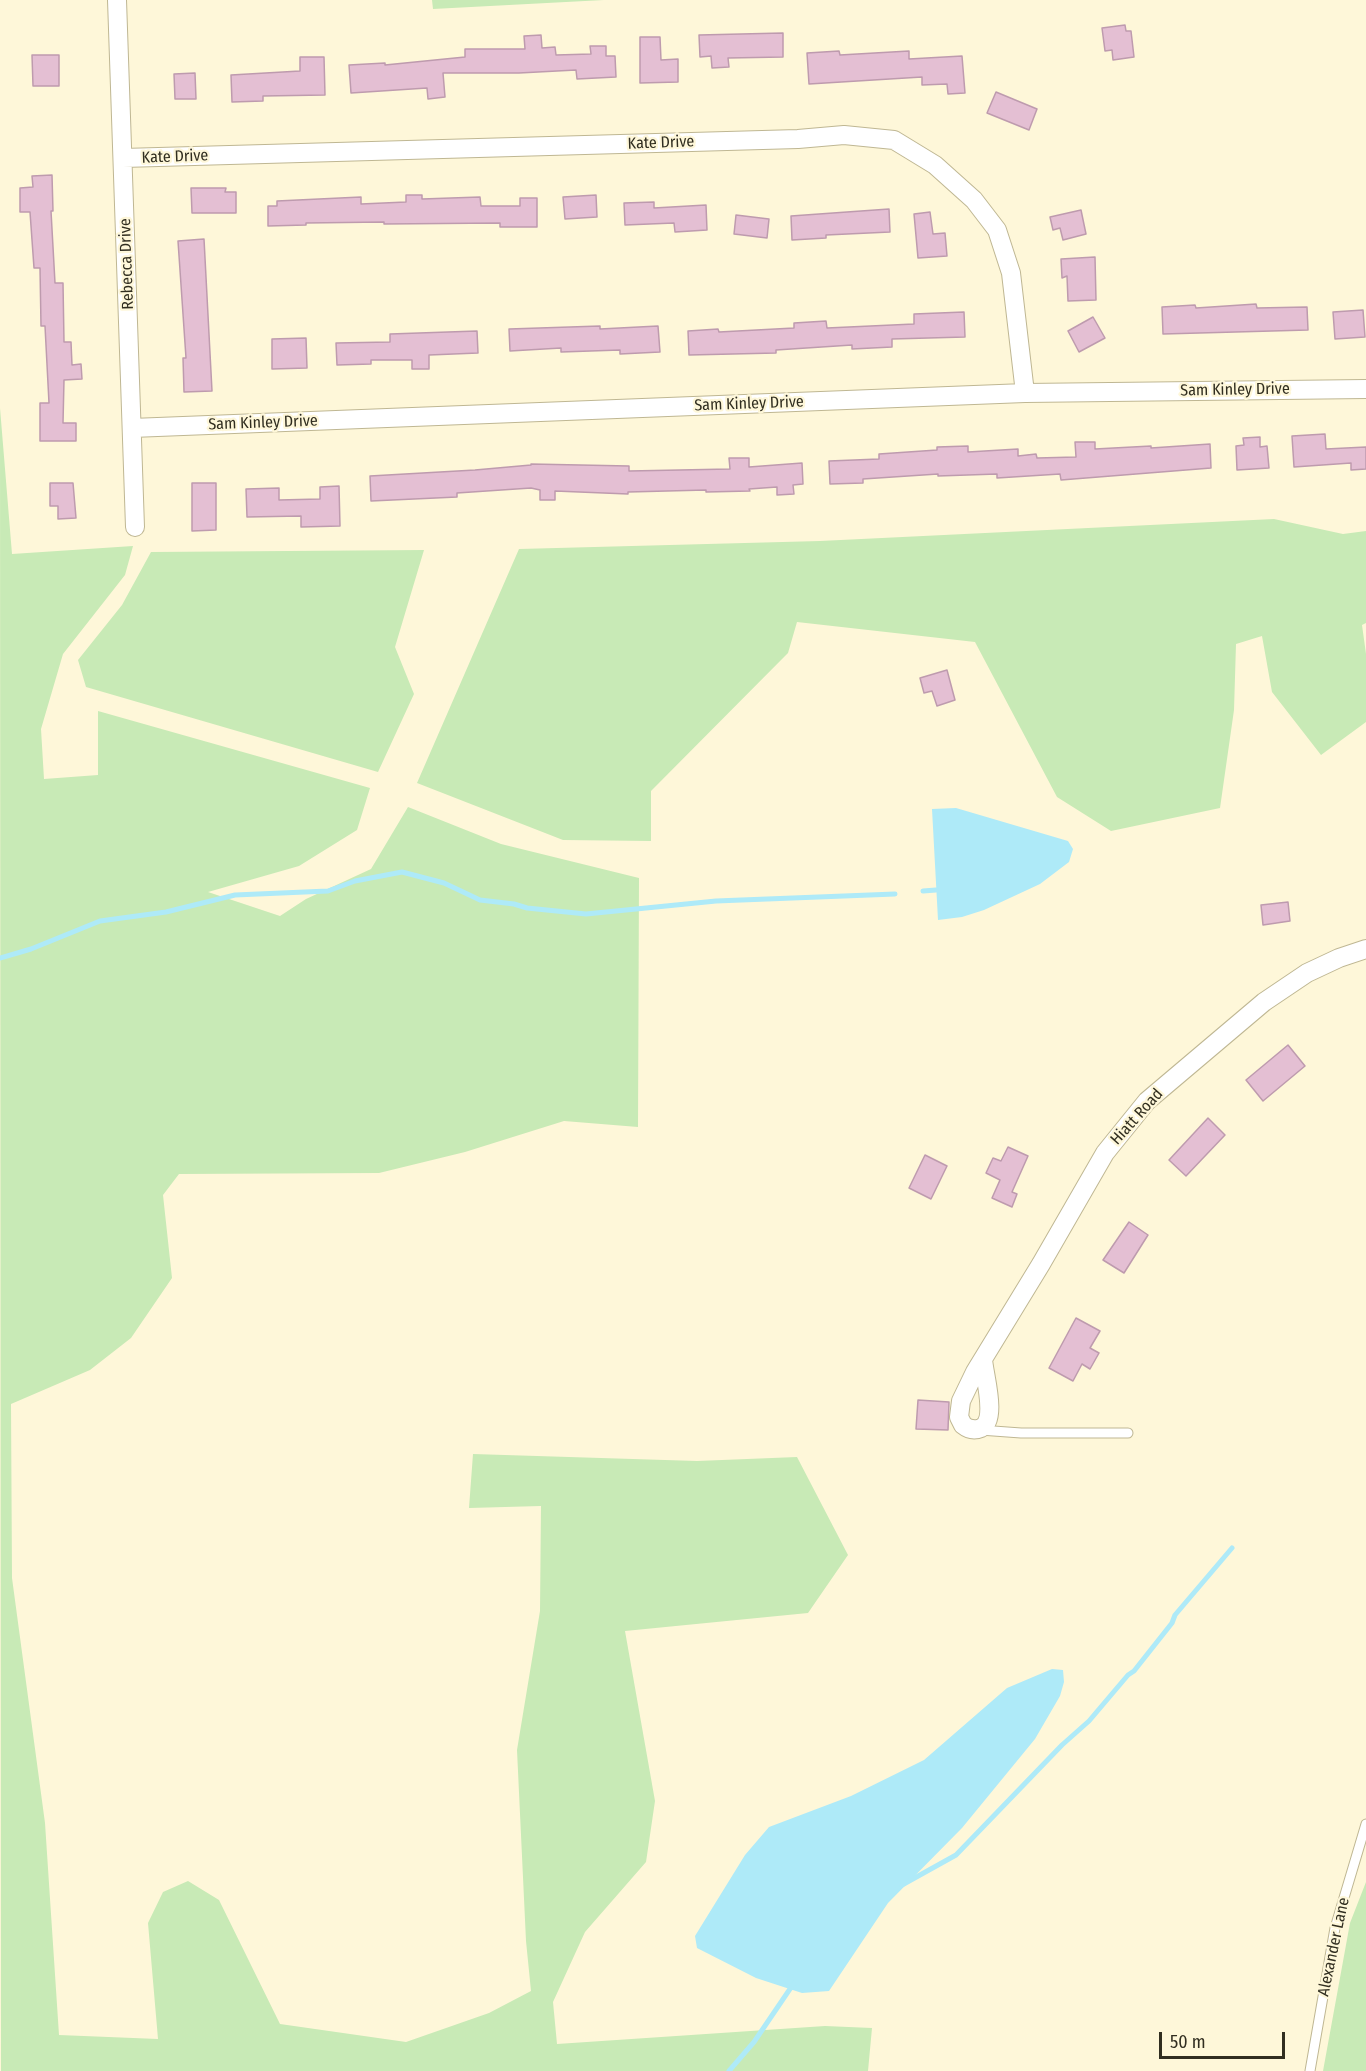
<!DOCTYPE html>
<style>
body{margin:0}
#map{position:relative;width:1366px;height:2071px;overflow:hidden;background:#fef7d9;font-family:"Fira Sans Condensed",sans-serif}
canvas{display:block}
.scale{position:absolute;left:1159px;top:2032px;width:126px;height:27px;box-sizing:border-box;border:3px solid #312e20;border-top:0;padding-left:8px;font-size:18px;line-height:21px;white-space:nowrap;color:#312e20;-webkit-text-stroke:4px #fef7d9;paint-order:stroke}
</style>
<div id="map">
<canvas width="1366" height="2071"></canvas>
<div class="scale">50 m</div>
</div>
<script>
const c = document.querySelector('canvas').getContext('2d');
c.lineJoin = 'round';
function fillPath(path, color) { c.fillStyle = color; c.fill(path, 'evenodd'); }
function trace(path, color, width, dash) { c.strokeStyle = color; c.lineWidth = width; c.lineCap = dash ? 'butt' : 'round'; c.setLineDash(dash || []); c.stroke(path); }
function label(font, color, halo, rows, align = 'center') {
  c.font = font + ' "Fira Sans Condensed",sans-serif'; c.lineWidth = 4.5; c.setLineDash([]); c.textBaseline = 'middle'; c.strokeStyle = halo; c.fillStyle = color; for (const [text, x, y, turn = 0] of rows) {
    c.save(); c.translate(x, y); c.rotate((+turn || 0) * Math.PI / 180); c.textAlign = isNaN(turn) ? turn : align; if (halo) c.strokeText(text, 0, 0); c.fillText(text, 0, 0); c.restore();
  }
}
fillPath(new Path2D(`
 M432,0H604L433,9Z
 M0,408L12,554L133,546L125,575L63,654L41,729L44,779L98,775V711L370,788L357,830L299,866L208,892L280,916L306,899L371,869L408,807L501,844L639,878L638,1127L564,1121L465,1152L379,1173L179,1174L163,1195L172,1278L131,1338L90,1370L11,1404L12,1578L45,1823L59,2035L158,2039L148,1923L163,1892L188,1881L219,1900L280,2024L406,2042L489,2013L531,1991L526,1941L517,1750L540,1611L541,1506L469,1508L473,1454L697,1461L797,1457L848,1555L808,1613L625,1631L655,1801L646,1862L585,1932L553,2002L557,2044L825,2026L872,2028L868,2071H1Z
 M1274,519L1343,534L1366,531V623L1362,625L1366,654V722L1321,755L1272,692L1262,636L1236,644L1234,710L1220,808L1111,831L1057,797L975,642L797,622L788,653L651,791V841L563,840L417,783L519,549L820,541Z
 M424,550L395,647L414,694L378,772L86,687L78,660L122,605L151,552Z
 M1366,1882V2071H1323L1350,1923Z`), '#c8eab6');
fillPath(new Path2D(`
 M956,808L1068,841L1073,849L1069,862L1040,884L984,910L962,917L938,920L932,809Z
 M1052,1669L1063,1670L1064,1682L1060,1696L1035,1739L962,1828L888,1903L829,1991L802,1993L756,1978L697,1948L695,1936L745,1855L769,1827L851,1796L924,1760L1007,1688Z`), '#aeeaf8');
trace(new Path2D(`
 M923,891L936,890
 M0,958L31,949L100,921L166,912L235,895L328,891L355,881L402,872L444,883L480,900L514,904L527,908L586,914L716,901L895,894
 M902,1885L956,1855L1062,1745L1089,1721L1128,1675L1134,1671L1172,1623L1175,1615L1232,1548
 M729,2071L754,2042L794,1983`), '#aeeaf8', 5);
const building = new Path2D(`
 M1125,25L1126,31H1131L1134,57L1113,60L1112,50L1105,51L1102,28Z
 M783,33V57L728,58L729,67L712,68L711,56L700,57L699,35Z
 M541,35L542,48L555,47L556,55L591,54L590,46H606V56H615L616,77L577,79L576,70L519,73H443L445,97L428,99L427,88L351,93L349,65L385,63V65L465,57V49H525L524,36Z
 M640,37H660L661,60L678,59V82L640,83Z
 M839,51L840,55L909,51V59L962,56L965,93L948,94L947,84L922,85V77L809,84L807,53Z
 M32,55H59V86H33Z
 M300,57H324L325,95L263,96V101L232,102L231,75L300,71Z
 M195,73L196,99H175L174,74Z
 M996,92L1037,109L1029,130L987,113Z
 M52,175L53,211H51L55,283H63L64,342H71L72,365L81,364L82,379L64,380L63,423H76V441H40V403H49L45,326H41L40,268H34L30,212H20V188L33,187L32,176Z
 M191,188H226L225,192H236V213H192Z
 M406,195H422V199L480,197L481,206H520V198H537V227H500V223L384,224V222L306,223V225L268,226V206H277V201L361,197V204L406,202Z
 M596,195L597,217L565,219L563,197Z
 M654,202V208L706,205L707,230L675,232L674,223L625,225L624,203Z
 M889,209L890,232L826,235V238L792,240L791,216Z
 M1081,210L1086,234L1063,240L1060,228L1053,230L1050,217Z
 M930,212L933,234L945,233L947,256L918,258L914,214Z
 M736,215L769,219L767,238L734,234Z
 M204,239L212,391L184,392L183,358H186L178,241Z
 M1095,257L1096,300L1068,301L1067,276L1062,278L1061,259Z
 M1256,304L1257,308L1307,307L1308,330L1163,334L1162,307L1195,305L1196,308Z
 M1363,310L1365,337L1335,339L1333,312Z
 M964,312L965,337L892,339V347L852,349V345L776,350V353L689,355L688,331L718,329L719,332L794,328V323L826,321L827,328L914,324V314Z
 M1093,317L1105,338L1079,352L1068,331Z
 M600,326V329L658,326L660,352L620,354V350L561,352V348L510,351L509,329Z
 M477,331L478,353L429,355V369H412V360H371V364L337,365L336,343L390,342V334Z
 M306,338L307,368L272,369V339Z
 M1325,434L1326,449L1366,447V469L1351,470V463L1294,467L1292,436Z
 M1260,437V447L1267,446L1269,468L1237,470L1236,446L1244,445L1243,438Z
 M1075,442H1095V449L1151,446V448L1210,444L1211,468L1061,480L1060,474L997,478V474L938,476V474L863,479V483L830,484L829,461L879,459V454L937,450V447L968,446V452L1018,449V456L1036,454L1037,458L1076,457Z
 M729,458H749V467L802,463L803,484L793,485L794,494L777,495V487L749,489L750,491L706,492V490L628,492V494L555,491V500H540V490L531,488L457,493V497L371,501L370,476L475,470L531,465V464L629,466V471L730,469Z
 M50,483H73L76,518L58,519V506H50Z
 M192,483H216V530L192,531Z
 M339,486L340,526L301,527V516L247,517L246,489L279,488V500L320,499V487Z
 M947,670L955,700L937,706L932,691L924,693L920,678Z
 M1288,902L1290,921L1263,925L1261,905Z
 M1288,1045L1305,1066L1263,1101L1246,1080Z
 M1208,1118L1225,1135L1186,1176L1169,1160Z
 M1008,1147L1028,1156L1012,1192L1017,1194L1012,1207L992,1198L1000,1180L986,1173L993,1158L1001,1161Z
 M925,1155L947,1166L931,1199L909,1188Z
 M1129,1222L1148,1235L1124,1273L1103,1260Z
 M1076,1318L1100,1331L1090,1348L1099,1353L1090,1369L1082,1364L1073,1381L1049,1368Z
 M918,1400L949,1402L948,1430L916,1429Z`);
fillPath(building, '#e4bfd3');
trace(building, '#be9bae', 1.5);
const service = new Path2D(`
 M980,1430L1021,1433H1128
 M1310,2071L1335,1928L1366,1824`);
const minor = new Path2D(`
 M117,0L135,527
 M123,158L798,139L844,135L894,140L935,165L974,200L997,230L1011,273L1025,393
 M132,428L1025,393L1366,389
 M983,1359C984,1375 998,1420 981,1428C974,1431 968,1429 963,1425L959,1417L961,1401L975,1372L1041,1264L1105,1153L1147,1101L1264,1002L1307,973L1339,958L1366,949`);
trace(service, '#bfb793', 11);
trace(minor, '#bfb793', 20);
trace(service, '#fff', 9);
trace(minor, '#fff', 18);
label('16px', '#312e20', '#fef7d9', [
 ["Kate Drive",661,143,-2],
 ["Kate Drive",175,157,-2],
 ["Rebecca Drive",127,264,-92],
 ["Sam Kinley Drive",1235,390,-1],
 ["Sam Kinley Drive",749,404,-2],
 ["Sam Kinley Drive",263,423,-2],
 ["Hiatt Road",1137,1117,-48],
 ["Alexander Lane",1334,1947,-78]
]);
</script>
